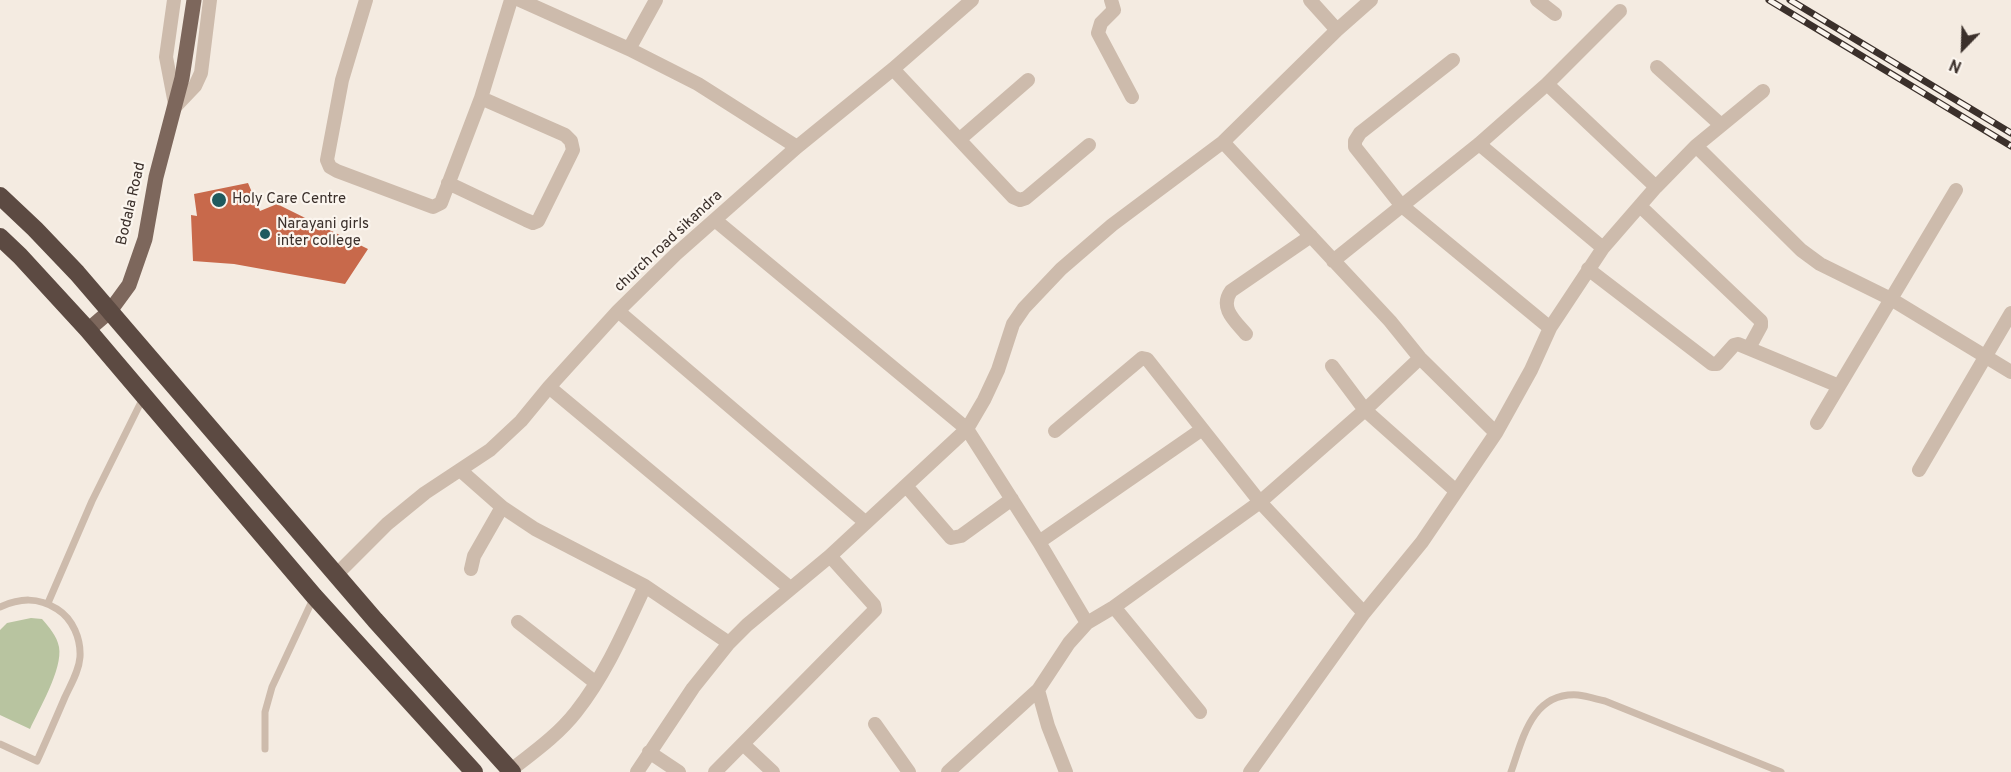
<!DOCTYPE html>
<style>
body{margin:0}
#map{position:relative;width:2011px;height:772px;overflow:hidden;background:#f4ebe1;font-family:Overpass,sans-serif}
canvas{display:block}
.north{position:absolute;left:1933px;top:18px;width:60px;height:60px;-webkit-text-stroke:4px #fbf5ee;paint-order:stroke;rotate:203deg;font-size:16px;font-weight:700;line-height:24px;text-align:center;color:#3b302b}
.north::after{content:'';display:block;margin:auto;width:21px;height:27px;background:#3b302b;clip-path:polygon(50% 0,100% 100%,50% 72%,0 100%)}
</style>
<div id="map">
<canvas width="2011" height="772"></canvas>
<div class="north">N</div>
</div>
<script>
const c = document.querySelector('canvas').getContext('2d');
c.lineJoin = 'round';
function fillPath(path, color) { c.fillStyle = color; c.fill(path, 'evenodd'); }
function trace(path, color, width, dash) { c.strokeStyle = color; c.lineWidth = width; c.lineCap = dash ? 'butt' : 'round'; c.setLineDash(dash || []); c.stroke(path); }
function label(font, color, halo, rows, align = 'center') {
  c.font = font + ' Overpass,sans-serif'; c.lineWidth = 4.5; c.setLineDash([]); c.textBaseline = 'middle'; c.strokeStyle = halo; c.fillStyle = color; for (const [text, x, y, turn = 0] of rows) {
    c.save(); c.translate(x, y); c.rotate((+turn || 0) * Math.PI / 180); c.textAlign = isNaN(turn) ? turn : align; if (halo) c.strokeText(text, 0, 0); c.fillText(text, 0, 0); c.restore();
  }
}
fillPath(new Path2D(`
 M31,618L42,619C49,627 57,636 59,647C63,669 39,709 30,729L0,715V630L7,623Z`), '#b8c4a0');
fillPath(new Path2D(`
 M248,183L260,211L277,204L368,249L345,284L234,264L193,261L191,215L197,216L194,194Z`), '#c8694b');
trace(new Path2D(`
 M48,603L92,501L144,396
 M0,607C20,598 38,597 57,609C73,619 81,639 80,657C79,671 71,684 65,697C56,718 47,739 37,761L0,744
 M265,749V712L272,687L313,599
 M1511,772C1523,738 1532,692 1578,695C1587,696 1596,699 1605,701L1781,772`), '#cdbbac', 7);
trace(new Path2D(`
 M174,0L166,57L175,104
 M366,0L342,80L327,160L330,167L337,171L433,207L441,203L481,98L511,0
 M1111,0L1114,10L1101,23L1098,33L1132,97
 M1310,0L1337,30
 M1537,0L1555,14
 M629,49L656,0
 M1453,60L1360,133L1355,141V147L1401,205L1550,328L1603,248L1656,187L1696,146L1763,91
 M1657,67L1721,125
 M893,69L1013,197L1020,200L1026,198L1089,145
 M1547,84L1656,187
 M175,107L195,86L201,73L210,0
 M960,139L1028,80
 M1223,142L1390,321L1420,358L1496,433
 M1479,144L1603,248
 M1696,146L1801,250L1820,264L1891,299L2011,372
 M797,147L893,69L972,0
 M448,183L526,220L533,223L538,221L573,150L571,141L565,135L481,98
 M1640,206L1761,321V326L1749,348
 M715,220L967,429L984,400L998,370L1013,324L1024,308L1061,269L1112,225L1223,142L1337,30L1371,0
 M1333,261L1479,144L1547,84L1620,11
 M1588,269L1712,364H1717L1734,345L1738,344L1839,386
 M618,311L865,522
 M1246,334C1235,321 1219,308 1231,291L1311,236
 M1332,366L1365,410L1456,491
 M549,387L790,588
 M1817,423L1956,190
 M1055,431L1142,358L1147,359L1260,502L1364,613
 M460,470L502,507L535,529L645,586L729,643
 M1919,470L2011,313
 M907,487L951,538L961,536L1012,499
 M1039,542L1201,430
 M471,569L474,556L502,507
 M336,575L387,524L425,493L490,450L521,421L549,387L618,311L676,254L797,147L698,84L629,49L520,0
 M1114,607L1200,712
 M518,622L596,683
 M1038,690L1048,726L1066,772
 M875,724L909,772
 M743,744L773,772
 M649,752L679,772
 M511,770C534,752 558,735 576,712C606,674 625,629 645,586
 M637,772L693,688L729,643L747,625L830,556L967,429L1039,542L1087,623
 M715,772L875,610L874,605L830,556
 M948,772L1038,690L1069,643L1087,623L1114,607L1260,502L1365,410L1420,358
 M1250,772L1364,613L1422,542L1496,433L1531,370L1550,328`), '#cdbbac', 14);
trace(new Path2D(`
 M88,330L110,311L129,285L145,239L156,177L182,78L194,0`), '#7d675c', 15);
trace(new Path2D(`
 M0,196L35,229L77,273L375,620L512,772
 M0,237L20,256L88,330L314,596L474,772`), '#5c4a42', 18);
const rail = new Path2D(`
 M1769,0L2011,146
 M1790,0L2011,133`);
trace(rail, '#3b302b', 7);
trace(rail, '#fbf5ee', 4.5, [14]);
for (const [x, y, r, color] of [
 [219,200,8,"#1f5a5e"],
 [265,234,6,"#1f5a5e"]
]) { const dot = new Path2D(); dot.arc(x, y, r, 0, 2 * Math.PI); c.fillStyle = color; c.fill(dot); trace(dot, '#fbf5ee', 2); }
label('15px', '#3b302b', '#fbf5ee', [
 ["Holy Care Centre",232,200],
 ["Narayani girls",277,225],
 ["inter college",277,242]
], 'left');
label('15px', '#3b302b', '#fbf5ee', [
 ["Bodala Road",132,204,-77],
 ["church road sikandra",669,242,-43]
]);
</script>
